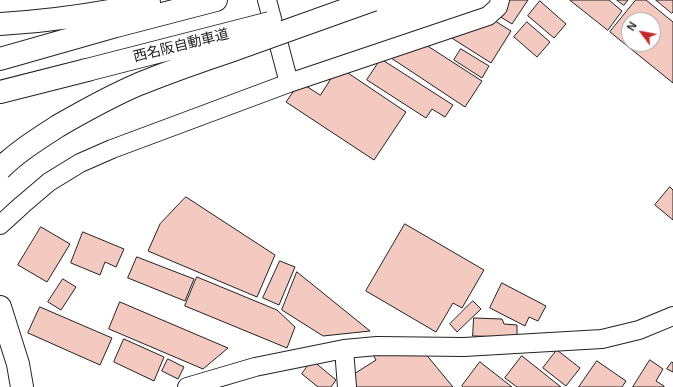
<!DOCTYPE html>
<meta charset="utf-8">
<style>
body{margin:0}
#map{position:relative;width:673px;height:387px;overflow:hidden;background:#fff;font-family:Arial,sans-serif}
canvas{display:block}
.north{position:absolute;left:621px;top:12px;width:40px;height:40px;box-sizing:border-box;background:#fff;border:1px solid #a7a7a7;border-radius:50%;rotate:302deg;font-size:11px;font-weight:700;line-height:16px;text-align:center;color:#222}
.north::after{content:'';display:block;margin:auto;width:14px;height:18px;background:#c62828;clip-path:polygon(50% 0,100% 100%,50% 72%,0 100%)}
</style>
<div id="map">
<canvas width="673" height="387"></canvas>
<div class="north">N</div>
</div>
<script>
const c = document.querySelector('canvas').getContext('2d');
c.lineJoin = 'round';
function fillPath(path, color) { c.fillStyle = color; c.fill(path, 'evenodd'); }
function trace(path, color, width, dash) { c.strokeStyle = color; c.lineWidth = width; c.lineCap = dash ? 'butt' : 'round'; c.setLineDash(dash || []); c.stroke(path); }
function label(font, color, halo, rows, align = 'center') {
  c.font = font + ' Arial,"Noto Sans JP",sans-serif'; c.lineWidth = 3; c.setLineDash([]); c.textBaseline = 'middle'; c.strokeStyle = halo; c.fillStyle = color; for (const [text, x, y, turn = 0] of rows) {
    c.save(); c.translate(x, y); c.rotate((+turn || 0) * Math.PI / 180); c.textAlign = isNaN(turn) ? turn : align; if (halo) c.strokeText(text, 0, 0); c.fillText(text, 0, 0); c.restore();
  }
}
const building = new Path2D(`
 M509,0H528L512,24L499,16Z
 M570,0H609L622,11L608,30Z
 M617,0H628L624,5Z
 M636,0H646L673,22V83L610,32ZM629,20H653V44H629Z
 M656,0H673V12L672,13Z
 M540,1L566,24L554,38L528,16Z
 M492,19L511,31L491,63L447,35Z
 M527,22L550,42L537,57L514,37Z
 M423,43L482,81L465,107L388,56Z
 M461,49L489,66L482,78L454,60Z
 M381,59L453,105L445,117L432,109L426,118L367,80Z
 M339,67L406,112L374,160L286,102L300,82L320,95Z
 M670,187L673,190V220L655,205Z
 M186,197L275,255L257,297L148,251L160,224Z
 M405,224L484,270L462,308L453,303L436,332L366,291Z
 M41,227L70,244L47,282L18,265Z
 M83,232L124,249L116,267L105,262L100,275L71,263Z
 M137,257L194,279L185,301L128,278Z
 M280,261L295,267L279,305L263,298Z
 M297,272L370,331L323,336L282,310Z
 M197,277L277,310L295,327L287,348L185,306Z
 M63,279L76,287L61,310L48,302Z
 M502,283L546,306L538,321L529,317L525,326L490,308Z
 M473,301L481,309L457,332L450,324Z
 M120,302L228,348L203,369L109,329Z
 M40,307L112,338L100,365L28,333Z
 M474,318L502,319L504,324L517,325V337L473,336Z
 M124,339L164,357L154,381L114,362Z
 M557,350L580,368L566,386L543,368Z
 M424,352L453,387H356L354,374L376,360L372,353Z
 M522,356L561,387H517L505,378Z
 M168,359L184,367L178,379L162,371Z
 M312,360L336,380L331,387H318L302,374Z
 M650,360L663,369L656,381L664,386V387H633Z
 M597,361L626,381L622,387H579Z
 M480,362L512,387H463L462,386Z
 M672,362L673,363V372L667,369Z`);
fillPath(building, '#f3c9c0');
trace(building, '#222', 1);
const street = new Path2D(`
 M267,0L289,83
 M0,225L22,205L49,182L80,163L112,149L289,83L488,16L498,7L500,0
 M344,349L347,387
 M187,387L255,367L344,349L377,346L464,347L602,339L639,330L673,316`);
const primary = new Path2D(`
 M0,307L18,364L22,387`);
const highway = new Path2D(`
 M0,24C50,21 100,14 149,3
 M0,59L116,26L216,0
 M0,92L87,70`);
trace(street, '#222', 20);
trace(primary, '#222', 24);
trace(highway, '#222', 24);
trace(street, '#fff', 18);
trace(primary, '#fff', 22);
trace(highway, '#fff', 22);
const highwayBridge = new Path2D(`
 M87,70L270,23
 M0,169C17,152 38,139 58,126C84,111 111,96 139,84C169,72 200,61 230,51C278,34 325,17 373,0`);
trace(highwayBridge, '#222', 24, []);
trace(highwayBridge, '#fff', 22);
label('14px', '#222', '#fff', [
 ["西名阪自動車道",181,46,-14]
]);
</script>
